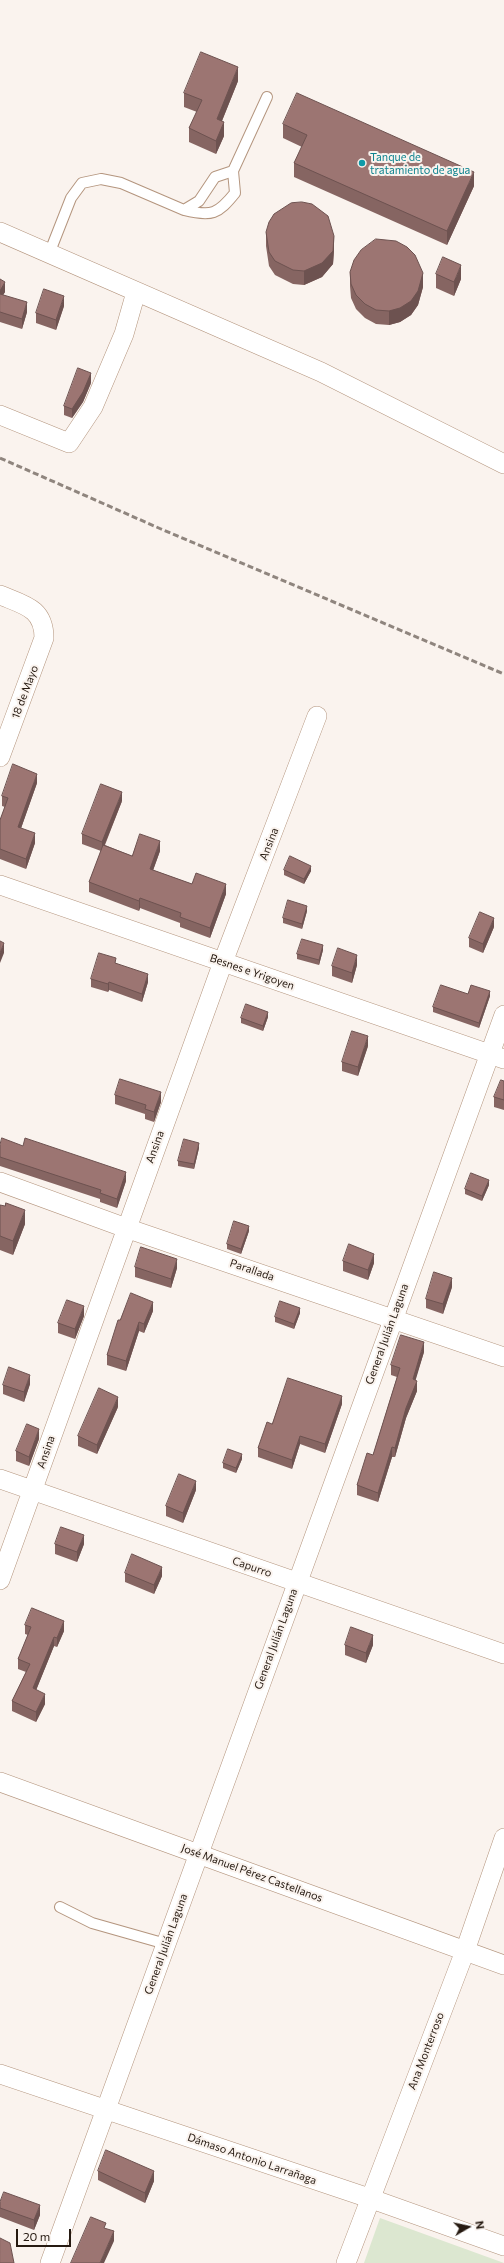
<!DOCTYPE html>
<meta charset="utf-8">
<style>
body{margin:0}
#map{position:relative;width:504px;height:2263px;overflow:hidden;background:#faf3ee;font-family:Commissioner,sans-serif}
canvas{display:block}
.north{position:absolute;left:448px;top:2207px;width:40px;height:40px;-webkit-text-stroke:3px #faf3ee;paint-order:stroke;rotate:81deg;font-size:11px;font-weight:700;line-height:16px;text-align:center;color:#261a11}
.north::after{content:'';display:block;margin:auto;width:14px;height:18px;background:#261a11;clip-path:polygon(50% 0,100% 100%,50% 72%,0 100%)}
.scale{position:absolute;left:16px;top:2229px;width:55px;height:18px;box-sizing:border-box;border:2px solid #261a11;border-top:0;padding-left:5px;font-size:12px;line-height:14px;white-space:nowrap;color:#261a11;-webkit-text-stroke:3px #faf3ee;paint-order:stroke}
</style>
<div id="map">
<canvas width="504" height="2263"></canvas>
<div class="north">N</div>
<div class="scale">20 m</div>
</div>
<script>
const c = document.querySelector('canvas').getContext('2d');
c.lineJoin = 'round';
function fillPath(path, color) { c.fillStyle = color; c.fill(path, 'evenodd'); }
function trace(path, color, width, dash) { c.strokeStyle = color; c.lineWidth = width; c.lineCap = dash ? 'butt' : 'round'; c.setLineDash(dash || []); c.stroke(path); }
function label(font, color, halo, rows, align = 'center') {
  c.font = font + ' Commissioner,sans-serif'; c.lineWidth = 4; c.setLineDash([]); c.textBaseline = 'middle'; c.strokeStyle = halo; c.fillStyle = color; for (const [text, x, y, turn = 0] of rows) {
    c.save(); c.translate(x, y); c.rotate((+turn || 0) * Math.PI / 180); c.textAlign = isNaN(turn) ? turn : align; if (halo) c.strokeText(text, 0, 0); c.fillText(text, 0, 0); c.restore();
  }
}
fillPath(new Path2D(`
 M380,2218L504,2263H364Z`), '#dce7d0');
const service = new Path2D(`
 M184,210C212,217 218,214 235,193L233,171L267,97
 M49,254L71,198L82,183L101,179L121,183L184,210L199,201L215,177L233,171
 M60,1907L92,1923L166,1944`);
const minor = new Path2D(`
 M0,232L321,372L504,464
 M0,415L69,443L93,407L124,334L136,292
 M0,595C24,605 44,608 44,638L0,757
 M0,885L504,1059
 M0,1182L126,1228L504,1357
 M0,1479L504,1654
 M0,1580L223,962L317,716
 M0,1782L504,1965
 M0,2074L369,2198L504,2246
 M50,2263L504,1015
 M346,2263L465,1951L504,1838`);
trace(service, '#b4957e', 12);
trace(minor, '#b4957e', 20);
trace(service, '#fff', 10);
trace(minor, '#fff', 19);
trace(new Path2D(`
 M0,458L161,529L504,674`), '#8f857e', 3, [6, 3]);
fillPath(new Path2D(`
 M238,81L222,121L224,136L216,154L189,142V128L197,112L184,107V93Z
 M283,124L474,186L447,245L294,177V163L302,147L283,138Z
 M266,232L334,250L333,264L322,277L304,285L293,284L275,275L269,266L266,246Z
 M350,272L423,287L418,305L411,315L400,322L389,325L376,324L365,318L356,309L351,298L350,286Z
 M436,274L461,279L454,296L436,288Z
 M0,279L5,292L3,295L27,312L22,329L0,322Z
 M64,306L56,330L36,323V313Z
 M91,383L83,402L72,418L64,415V406Z
 M37,783L21,828L35,843L26,869L0,859V820L5,807L2,806V796Z
 M122,801L105,845L132,856L160,851L153,870L192,884L226,894L210,938L180,927V923L140,908L139,911L89,892V882L101,851L82,844V834Z
 M284,870L311,871L304,884L284,875Z
 M307,911L302,929L283,923V918Z
 M494,927L483,953L469,947V938Z
 M323,950L319,965L297,959V954Z
 M116,963L148,982L142,1002L109,990L108,992L91,987V979Z
 M357,965L352,983L332,976V966Z
 M468,994L490,996L479,1028L433,1012V1007Z
 M268,1017L263,1031L241,1023V1018Z
 M368,1046L358,1076L342,1071V1062Z
 M504,1081V1110L494,1107V1097Z
 M115,1095L161,1102L154,1122L145,1119V1114L115,1104Z
 M0,1145L23,1146L126,1181L117,1208L100,1202V1199L0,1166Z
 M199,1148L194,1169L178,1166V1161Z
 M489,1185L482,1201L465,1194V1189Z
 M0,1205L25,1224L13,1255L0,1250Z
 M249,1231L241,1254L227,1249V1244Z
 M343,1261L374,1263L368,1280L343,1271Z
 M135,1267L177,1268L171,1288L135,1277Z
 M452,1287L443,1314L426,1308V1299Z
 M153,1311L144,1333L139,1331L126,1371L107,1365V1355L120,1320Z
 M300,1313L294,1329L275,1322V1317Z
 M84,1316L75,1339L58,1333V1323Z
 M424,1352L415,1380L417,1391L406,1418L395,1457H392L378,1502L357,1495V1485L373,1455L397,1377L391,1375V1365Z
 M30,1384L24,1402L3,1394V1385Z
 M342,1404L325,1453L300,1444L292,1469L258,1457V1448L272,1424Z
 M118,1407L97,1454L78,1446V1436Z
 M39,1439L29,1466L16,1461V1451Z
 M242,1459L236,1473L223,1468V1463Z
 M196,1490L183,1523L166,1516V1506Z
 M55,1544H84L77,1562L55,1554Z
 M125,1573L162,1576L154,1594L125,1582Z
 M25,1625L64,1631L57,1647L54,1646L36,1690L45,1704L36,1722L12,1711V1701L26,1672L18,1669V1659L28,1635L25,1634Z
 M345,1645H373L366,1663L345,1655Z
 M98,2171L154,2181L145,2203L98,2180Z
 M0,2202L40,2215L34,2230L0,2217Z`), '#866562');
fillPath(new Path2D(`
 M238,67V81L217,133V119Z
 M224,122V136L216,154V141Z
 M474,172V186L447,245V231Z
 M334,236V250L333,264L322,277L304,285V271Z
 M461,265V279L454,296V282Z
 M423,273V287L418,305L411,315L400,322L389,325V311Z
 M5,282V292L0,300V291Z
 M64,296V306L56,330V320Z
 M27,302V312L22,329V319Z
 M91,373V383L83,402L72,418V409Z
 M37,774V783L18,837V827Z
 M122,792V801L102,851V842Z
 M35,833V843L26,869V859Z
 M160,841V851L150,879V869Z
 M311,866V871L304,884V879Z
 M226,884V894L210,938V928Z
 M140,898V908L139,911V901Z
 M307,906V911L302,929V924Z
 M494,918V927L483,953V944Z
 M4,943V953L0,963V953Z
 M323,945V950L319,965V960Z
 M357,955V965L352,983V973Z
 M148,974V982L142,1002V994Z
 M109,982V990L108,992V984Z
 M490,991V996L479,1028V1023Z
 M268,1012V1017L263,1031V1026Z
 M368,1036V1046L358,1076V1067Z
 M161,1092V1102L154,1122V1112Z
 M199,1143V1148L194,1169V1164Z
 M126,1172V1181L117,1208V1199Z
 M489,1180V1185L482,1201V1196Z
 M25,1210V1224L13,1255V1241Z
 M249,1226V1231L241,1254V1249Z
 M374,1254V1263L368,1280V1270Z
 M177,1259V1268L171,1288V1279Z
 M452,1278V1287L443,1314V1304Z
 M153,1302V1311L144,1333V1324Z
 M84,1306V1316L75,1339V1329Z
 M300,1308V1313L294,1329V1324Z
 M139,1322V1331L126,1371V1361Z
 M424,1342V1352L413,1389V1379Z
 M30,1375V1384L24,1402V1392Z
 M417,1381V1391L406,1418L395,1457V1448L406,1408Z
 M342,1396V1404L325,1453V1444Z
 M118,1397V1407L97,1454V1445Z
 M39,1429V1439L29,1466V1457Z
 M300,1436V1444L292,1469V1460Z
 M392,1447V1457L378,1502V1493Z
 M242,1454V1459L236,1473V1468Z
 M196,1481V1490L183,1523V1513Z
 M84,1535V1544L77,1562V1552Z
 M162,1567V1576L154,1594V1585Z
 M64,1621V1631L57,1647V1638Z
 M373,1635V1645L366,1663V1653Z
 M54,1637V1646L33,1698V1688Z
 M45,1694V1704L36,1722V1712Z
 M154,2171V2181L145,2203V2193Z
 M40,2205V2215L34,2230V2220Z
 M114,2231V2241L104,2263H100Z`), '#6d5250');
const building = new Path2D(`
 M201,52L238,67L217,119L224,122L216,141L189,128L202,100L184,93Z
 M297,93L474,172L447,231L294,163L307,135L283,124Z
 M302,202L312,204L328,216L334,236L333,251L322,263L304,271L293,270L275,261L269,252L266,232L269,222L274,214L291,203Z
 M376,239L396,241L407,247L415,255L423,273L418,291L411,301L400,308L389,311L376,310L365,304L356,295L351,284L350,272L354,260L361,250Z
 M443,257L461,265L454,282L436,274Z
 M0,279L5,282L0,291Z
 M44,289L64,296L56,320L36,313Z
 M0,294L27,302L22,319L0,312Z
 M78,368L91,373L83,392L72,409L64,406Z
 M13,764L37,774L18,827L35,833L26,859L0,849V820L8,798L2,796Z
 M101,784L122,792L102,842L82,834Z
 M140,834L160,841L150,869L192,884L196,873L226,884L210,928L180,917L181,913L140,898L139,901L89,882L103,845L132,856Z
 M290,856L311,866L304,879L284,870Z
 M288,900L307,906L302,924L283,918Z
 M480,912L494,918L483,944L469,938Z
 M302,939L323,945L319,960L297,954Z
 M0,941L4,943L0,953Z
 M338,948L357,955L352,973L332,966Z
 M99,953L116,958L115,963L148,974L142,994L109,982L108,984L91,979Z
 M441,985L468,994L471,985L490,991L479,1023L433,1007Z
 M246,1004L268,1012L263,1026L241,1018Z
 M352,1031L368,1036L358,1067L342,1062Z
 M120,1079L161,1092L154,1112L145,1109L146,1105L115,1095Z
 M501,1080L504,1081V1100L494,1097Z
 M2,1138L23,1146L25,1138L126,1172L117,1199L100,1193L101,1190L0,1157V1145Z
 M184,1139L199,1143L194,1164L178,1161Z
 M471,1173L489,1180L482,1196L465,1189Z
 M6,1203L25,1210L13,1241L0,1236V1205L5,1206Z
 M234,1221L249,1226L241,1249L227,1244Z
 M349,1244L374,1254L368,1270L343,1261Z
 M141,1247L177,1259L171,1279L135,1267Z
 M434,1272L452,1278L443,1304L426,1299Z
 M131,1293L153,1302L144,1324L139,1322L126,1361L107,1355L118,1320H120Z
 M67,1300L84,1306L75,1329L58,1323Z
 M280,1301L300,1308L294,1324L275,1317Z
 M401,1335L424,1342L413,1379L417,1381L406,1408L395,1448L392,1447L378,1493L357,1485L367,1453L373,1455L400,1368L391,1365Z
 M9,1367L30,1375L24,1392L3,1385Z
 M288,1378L342,1396L325,1444L300,1436L292,1460L258,1448L267,1422L272,1424Z
 M99,1388L118,1397L97,1445L78,1436Z
 M27,1424L39,1429L29,1457L16,1451Z
 M228,1449L242,1454L236,1468L223,1463Z
 M179,1474L196,1481L183,1513L166,1506Z
 M61,1527L84,1535L77,1552L55,1544Z
 M132,1554L162,1567L154,1585L125,1573Z
 M32,1608L64,1621L57,1638L54,1637L33,1688L45,1694L36,1712L12,1701L30,1664L18,1659L31,1627L25,1625Z
 M351,1627L373,1635L366,1653L345,1645Z
 M106,2150L154,2171L145,2193L98,2171Z
 M4,2192L40,2205L34,2220L0,2208V2202Z
 M91,2217L106,2223L104,2228L114,2231L100,2263H71Z
 M0,2238L10,2243L14,2263H0Z`);
fillPath(building, '#9c7572');
trace(building, '#6d5250', 1);
for (const [x, y, r, color] of [
 [362,163,4,"#0f9aa8"]
]) { const dot = new Path2D(); dot.arc(x, y, r, 0, 2 * Math.PI); c.fillStyle = color; c.fill(dot); trace(dot, '#faf3ee', 1.5); }
label('11px', '#0d838f', '#faf3ee', [
 ["Tanque de",370,157],
 ["tratamiento de agua",370,170]
], 'left');
label('11px', '#261a11', '#faf3ee', [
 ["18 de Mayo",25,692,-69],
 ["Ansina",269,844,-69],
 ["Besnes e Yrigoyen",252,972,19],
 ["Ansina",155,1147,-70],
 ["Parallada",252,1270,19],
 ["General Julián Laguna",387,1334,-70],
 ["Ansina",46,1452,-71],
 ["Capurro",252,1567,19],
 ["General Julián Laguna",276,1639,-70],
 ["José Manuel Pérez Castellanos",252,1873,20],
 ["General Julián Laguna",166,1944,-70],
 ["Ana Monterroso",426,2051,-69],
 ["Dámaso Antonio Larrañaga",252,2159,19]
]);
</script>
